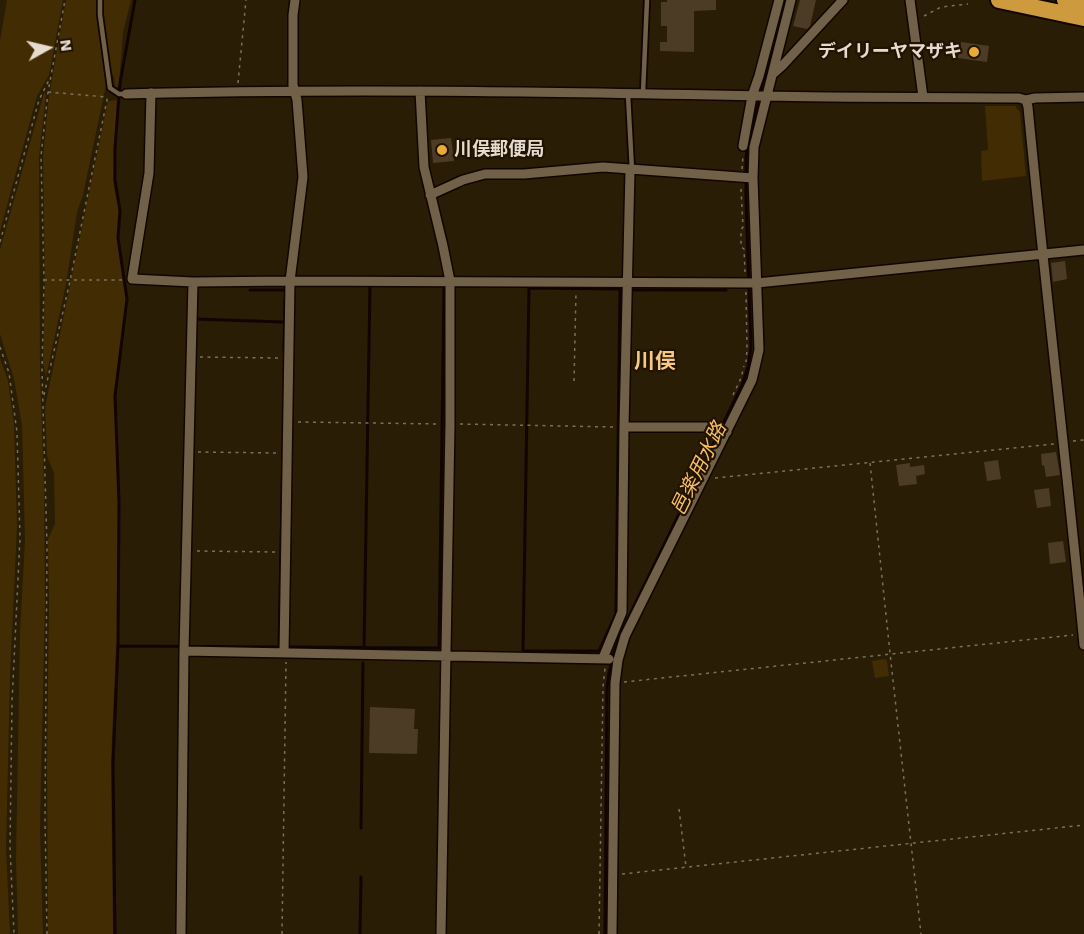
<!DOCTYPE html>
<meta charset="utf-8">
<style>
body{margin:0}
#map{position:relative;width:1084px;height:934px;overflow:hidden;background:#2a1d05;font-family:"Work Sans",sans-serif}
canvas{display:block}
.north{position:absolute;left:18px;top:18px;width:60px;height:60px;-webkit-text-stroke:4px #211300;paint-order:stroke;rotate:82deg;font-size:16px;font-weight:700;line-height:24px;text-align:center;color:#e5dbce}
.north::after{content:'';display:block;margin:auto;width:21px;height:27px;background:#e5dbce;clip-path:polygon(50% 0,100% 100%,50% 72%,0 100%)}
</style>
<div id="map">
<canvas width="1084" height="934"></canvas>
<div class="north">N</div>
</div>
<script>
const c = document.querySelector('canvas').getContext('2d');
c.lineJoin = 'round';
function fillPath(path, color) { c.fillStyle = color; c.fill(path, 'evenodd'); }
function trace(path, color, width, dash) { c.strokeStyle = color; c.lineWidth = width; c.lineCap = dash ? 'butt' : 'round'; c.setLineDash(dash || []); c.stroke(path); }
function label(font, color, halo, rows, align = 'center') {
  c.font = font + ' "Work Sans","Noto Sans JP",sans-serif'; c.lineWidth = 4.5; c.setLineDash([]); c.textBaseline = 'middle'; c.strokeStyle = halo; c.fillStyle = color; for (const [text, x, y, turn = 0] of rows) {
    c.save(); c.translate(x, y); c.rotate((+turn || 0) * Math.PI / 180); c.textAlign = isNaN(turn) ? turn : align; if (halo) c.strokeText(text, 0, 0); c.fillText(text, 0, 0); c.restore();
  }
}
fillPath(new Path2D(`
 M7,0H63L49,75L37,96L0,231V41Z
 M66,0H98L97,15L106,85L83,195L77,212L66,284L46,377L43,364L45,283L43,157L49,96Z
 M103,0H131L123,33L119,84L117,87H115L114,77L110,69L103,17Z
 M44,93L46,94L39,157L40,373L44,485L45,604L40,829L43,934H18L16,859L20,632L25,540L22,425L14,379L0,334V250Z
 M117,100L114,148L113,180L119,211L117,238L126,299L114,397L118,499V643L116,646L111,762L113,934H48L47,766L49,604L48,539L55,524L54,473L47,456L45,407L108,101Z
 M985,106H1015L1020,112L1026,176L982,181L981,151L988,150Z
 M0,358L8,381L14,424L17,526L10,677L6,849L10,934H0Z
 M885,659L887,661L889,676L875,678L872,661Z`), '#422c03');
trace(new Path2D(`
 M529,288L620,289L616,614L599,651H523Z
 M250,290H286V291
 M631,290H726
 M194,319L284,322
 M284,351L285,301
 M118,646L279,647L283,448
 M290,647L439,648L444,287
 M364,648L370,285
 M361,828L363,663
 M115,934L113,763L118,646L119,502L115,396L127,299L118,238L120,211L115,180V148L120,83L135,0
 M360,934L361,877
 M605,934L607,687C609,669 613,653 620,635L742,385L748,367L751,348L746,200V157L751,130L785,0`), '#120500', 3);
fillPath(new Path2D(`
 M667,0H716V10L694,11V52L660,51V42H667V26H661V2H667Z
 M800,0H816L810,26L807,29L793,26Z
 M961,42L989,46L987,62L958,58Z
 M451,138L454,161L433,163L431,140Z
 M1065,261L1067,279L1053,282L1051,263Z
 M1056,452L1060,475L1046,477L1044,465L1042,466L1041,454Z
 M998,460L1001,479L987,481L984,462Z
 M910,463V467L924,465L925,474L916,476L917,484L899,486L896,465Z
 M1049,488L1051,506L1037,508L1034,490Z
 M1063,541L1066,562L1050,564L1048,543Z
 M370,707L415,709L414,729H418L417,754L369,753Z`), '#4c3c25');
const service = new Path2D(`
 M100,0V15L110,88L119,94H126
 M643,93L647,0
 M628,95L632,170`);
const minor = new Path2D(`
 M910,0L923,97
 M773,74L782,66L843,0
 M420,91L424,167L443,246L450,281V424L441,934
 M151,93L149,173L132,279L193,282L290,281L757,283L1084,250
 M126,94C339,88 552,92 765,96C850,98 935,97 1019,98L1026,100L1028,107C1045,287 1067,466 1084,645
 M1026,100L1035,98L1084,97
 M743,146L752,96L759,76L779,0
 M430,195L463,180L485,174H524L603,167L753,178
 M624,427H713L727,432
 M184,651L609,659
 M284,653L290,281L303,177L297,100L293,85V15L295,0
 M603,658L622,612L624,427L630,170
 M181,934L184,651L193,282
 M612,934L615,683L618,660L625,636L752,380L759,350L753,178L754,147L791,0`);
const trunk = new Path2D(`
 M999,0L1084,18
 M1065,0L1084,4`);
trace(service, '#120600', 8);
trace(minor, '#120600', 12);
trace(trunk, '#120600', 20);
trace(new Path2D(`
 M924,16L941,7L968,4
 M238,83L246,0
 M48,92L106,97
 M742,169L743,156
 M741,189L743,227L741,230V247L744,249L745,272
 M0,242L39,100L49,80
 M44,280H122
 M746,292L747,350L746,362
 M0,347L9,373L17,432L20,538L12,702L10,847L14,934
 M200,357L279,358
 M574,381L576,292
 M44,395L70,281L108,95
 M733,395L741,378L744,366
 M298,422L440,424
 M460,424L614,427
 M1073,441L1084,440
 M198,452L277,453
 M870,463L890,653L921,934
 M715,478L1054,444
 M197,551L276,552
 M624,682L1073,635
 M679,809L686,867
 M622,874L1084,825
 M47,934L45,819L47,546L42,371L44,280L41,156L48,92L65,0
 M282,934L286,662
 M599,934L603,687L605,668`), '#7b705d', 1.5, [3, 4.5]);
trace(service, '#716148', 4.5);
trace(minor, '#716148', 9);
trace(trunk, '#ce9a3e', 16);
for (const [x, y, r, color] of [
 [974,52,6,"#eaaa38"],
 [442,150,6,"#eaaa38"]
]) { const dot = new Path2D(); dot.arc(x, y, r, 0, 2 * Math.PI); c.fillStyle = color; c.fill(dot); trace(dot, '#211300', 2); }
label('bold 18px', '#e5dbce', '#211300', [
 ["デイリーヤマザキ",962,52],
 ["川俣郵便局",454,150,"left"]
], 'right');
label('italic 20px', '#f6bf66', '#211300', [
 ["邑楽用水路",699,469,-64]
]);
label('bold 21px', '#f6ca85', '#211300', [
 ["川俣",655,362]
]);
</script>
